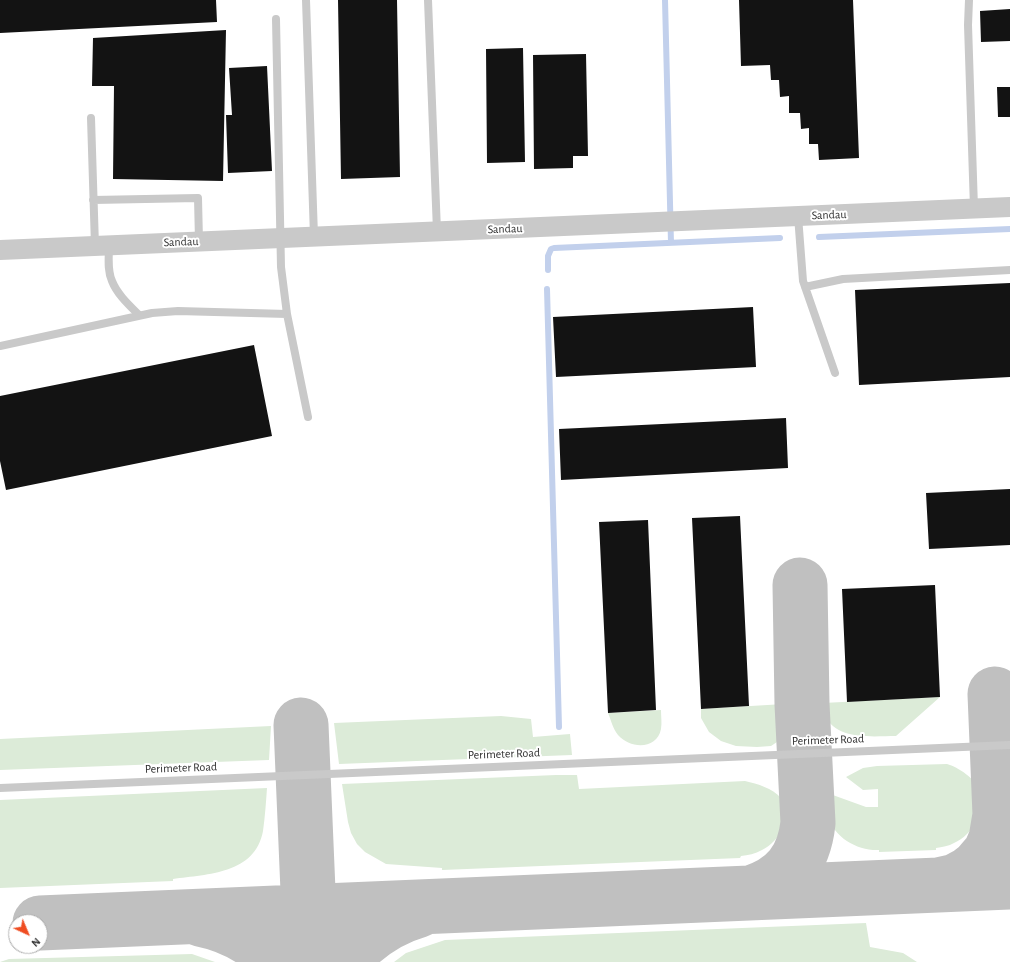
<!DOCTYPE html>
<style>
body{margin:0}
#map{position:relative;width:1010px;height:962px;overflow:hidden;background:#fff;font-family:"Alegreya Sans",sans-serif}
canvas{display:block}
.north{position:absolute;left:8px;top:914px;width:40px;height:40px;box-sizing:border-box;background:#fff;border:1px solid #ababab;border-radius:50%;rotate:136deg;font-size:11px;font-weight:700;line-height:16px;text-align:center;color:#2c2c2c}
.north::after{content:'';display:block;margin:auto;width:14px;height:18px;background:#ef4d22;clip-path:polygon(50% 0,100% 100%,50% 72%,0 100%)}
</style>
<div id="map">
<canvas width="1010" height="962"></canvas>
<div class="north">N</div>
</div>
<script>
const c = document.querySelector('canvas').getContext('2d');
c.lineJoin = 'round';
function fillPath(path, color) { c.fillStyle = color; c.fill(path, 'evenodd'); }
function trace(path, color, width, dash) { c.strokeStyle = color; c.lineWidth = width; c.lineCap = dash ? 'butt' : 'round'; c.setLineDash(dash || []); c.stroke(path); }
function label(font, color, halo, rows, align = 'center') {
  c.font = font + ' "Alegreya Sans",sans-serif'; c.lineWidth = 4; c.setLineDash([]); c.textBaseline = 'middle'; c.strokeStyle = halo; c.fillStyle = color; for (const [text, x, y, turn = 0] of rows) {
    c.save(); c.translate(x, y); c.rotate((+turn || 0) * Math.PI / 180); c.textAlign = isNaN(turn) ? turn : align; if (halo) c.strokeText(text, 0, 0); c.fillText(text, 0, 0); c.restore();
  }
}
fillPath(new Path2D(`
 M940,697L896,736C873,736 836,741 825,715C824,712 824,707 823,703Z
 M784,704L783,727L780,740L771,746L757,747L736,746L721,741L709,732L701,718V709Z
 M661,710C661,716 662,723 661,729C657,750 630,749 618,735C613,729 611,720 608,713Z
 M501,716L531,719L533,737L570,734L572,755L339,764L334,723Z
 M271,726L269,760L0,770V739Z
 M947,764C958,767 976,779 980,791C985,811 973,835 954,843C949,846 942,847 936,848V850L879,852V850C858,851 834,838 828,816C827,809 829,801 830,794L866,807H878V789L863,790L846,777L863,768L877,766Z
 M556,775H577L579,789L745,781C758,784 772,788 781,798C795,816 779,842 762,850C755,854 748,855 741,856L740,858L442,870V868L386,864L365,852L357,844L351,833L348,822L342,784Z
 M267,788C266,802 265,817 263,831C255,874 208,874 173,879V881L0,888V800Z
 M866,923L870,947L903,953L917,962H394L406,953L445,940Z
 M192,954L215,962H0L9,959Z`), '#dcebd8');
trace(new Path2D(`
 M665,0L671,243
 M819,237L1010,229
 M548,270V256L551,249L554,248L780,238
 M547,289L559,727`), '#c2d0ec', 6);
trace(new Path2D(`
 M301,725L311,962
 M938,885L956,881L969,874L978,867L990,853L996,839L1000,815L995,694
 M751,893C786,882 804,860 808,823L802,704L800,585
 M200,919C230,925 257,939 278,962
 M40,923L1010,882
 M342,962C362,937 388,919 419,910`), '#c0c0c0', 55);
fillPath(new Path2D(`
 M0,0H216L217,22L0,33Z
 M338,0H397L400,177L341,179Z
 M739,0H853L859,158L819,160L818,144H809V128L801,129L800,113H789V96L780,97L779,80H771L770,65L741,66Z
 M1010,9V41L981,42L980,11Z
 M226,30L223,181L113,179L114,86H92L93,38Z
 M523,48L525,162L487,163L486,49Z
 M586,54L588,156H573V168L534,169L533,55Z
 M267,66L272,171L228,173L226,115H232L229,68Z
 M997,87H1010V117H998Z
 M1010,283V377L859,385L855,290Z
 M753,307L756,367L556,377L553,317Z
 M254,345L272,436L6,490L0,461V396Z
 M786,418L788,468L561,480L559,429Z
 M1010,489V545L929,549L926,493Z
 M740,516L749,706L701,709L692,518Z
 M648,520L656,710L608,713L599,522Z
 M935,585L940,697L847,702L842,589Z`), '#131313');
trace(new Path2D(`
 M306,0L314,236
 M428,0L437,231
 M969,0L968,25L974,208
 M91,118L95,246
 M93,200L198,198L199,241
 M798,216L803,281L835,373
 M109,246C109,257 107,270 112,281C117,294 129,305 139,315
 M805,287L843,279L1010,270
 M287,314L308,417
 M0,346L152,313L178,311L287,314L281,267L276,19
 M0,788L1010,745`), '#c9c9c9', 8);
trace(new Path2D(`
 M0,250L1010,207`), '#c9c9c9', 20);
label('12px', '#2c2c2c', '#fff', [
 ["Sandau",829,215,-2],
 ["Sandau",505,229,-2],
 ["Sandau",181,242,-2],
 ["Perimeter Road",828,740,-2],
 ["Perimeter Road",504,754,-2],
 ["Perimeter Road",181,768,-2]
]);
</script>
